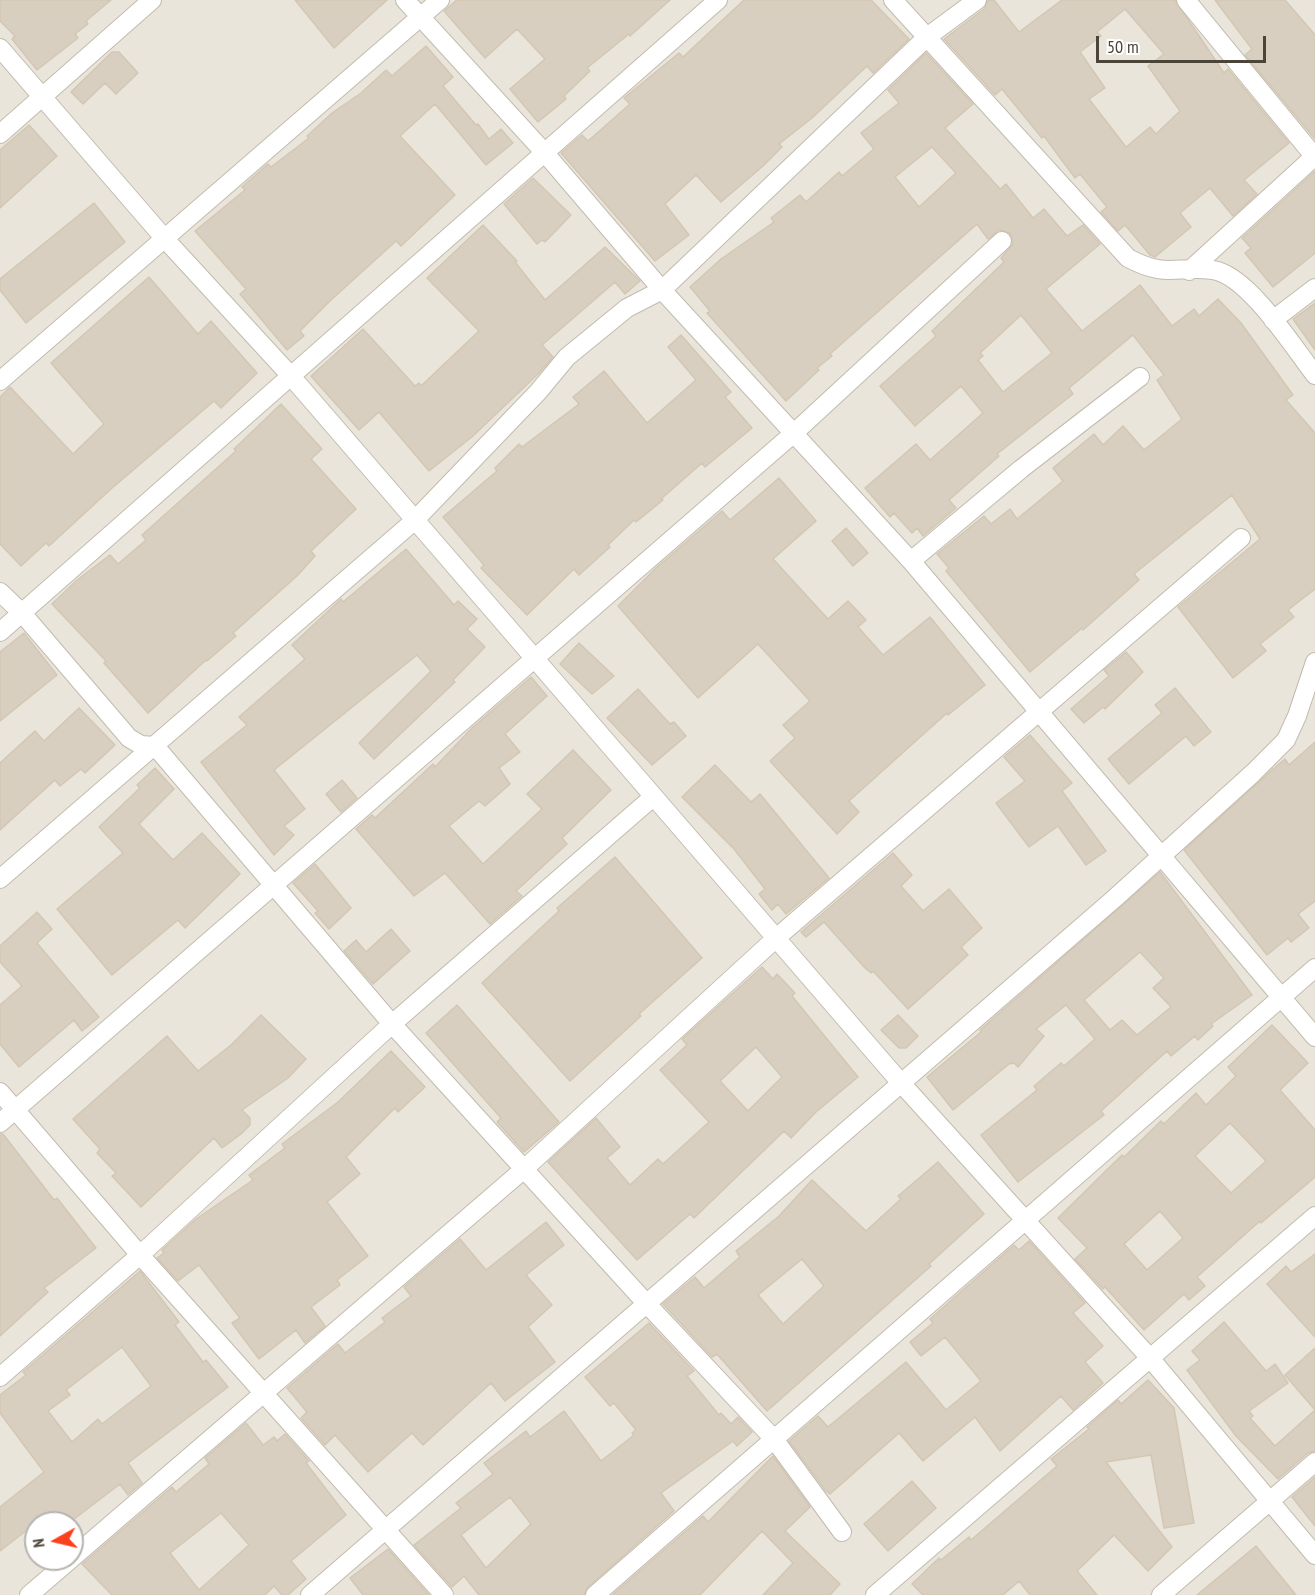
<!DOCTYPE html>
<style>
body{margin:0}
#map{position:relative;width:1315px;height:1595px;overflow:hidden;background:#f6f3ec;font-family:"PT Sans Narrow",sans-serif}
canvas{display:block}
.north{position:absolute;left:24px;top:1511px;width:60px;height:60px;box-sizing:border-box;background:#fff;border:2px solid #b7b4b0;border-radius:50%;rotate:262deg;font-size:16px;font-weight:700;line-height:24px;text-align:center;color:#4b4439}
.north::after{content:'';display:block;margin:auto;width:21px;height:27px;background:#fc3f1d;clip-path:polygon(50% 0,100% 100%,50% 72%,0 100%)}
.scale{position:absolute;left:1096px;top:36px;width:170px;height:27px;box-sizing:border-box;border:3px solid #4b4439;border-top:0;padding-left:8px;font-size:18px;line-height:21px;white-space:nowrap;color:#4b4439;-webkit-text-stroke:4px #fff;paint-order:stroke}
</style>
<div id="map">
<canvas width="1315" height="1595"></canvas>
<div class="north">N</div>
<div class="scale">50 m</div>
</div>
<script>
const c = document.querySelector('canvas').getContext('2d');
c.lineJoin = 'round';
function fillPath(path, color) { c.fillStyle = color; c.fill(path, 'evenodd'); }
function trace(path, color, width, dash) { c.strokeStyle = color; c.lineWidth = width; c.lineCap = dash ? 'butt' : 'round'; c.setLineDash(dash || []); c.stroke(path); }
fillPath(new Path2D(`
 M0,0H1315V1595H0ZM36,1523H72V1559H36Z`), '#eae5da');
const building = new Path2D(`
 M0,0H111L86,21L88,24L75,34L78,38L37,70L12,39L15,36L0,21Z
 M295,0H387L334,48Z
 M457,0H670L630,36L629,34L587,68L590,71L564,96L566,99L538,122L510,89L545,59L517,29L485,58L444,11Z
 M744,0H871L909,39L873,73L867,66L812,118L779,144L782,147L763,166L721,202L696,175L665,204L689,235L655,261L561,153L582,135L588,141L630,104L624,98L679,53L683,57Z
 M988,0H994L1019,32L1062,0H1175L1224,73L1228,69L1289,143L1244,180L1257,194L1233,216L1210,188L1180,213L1191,227L1155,257L1150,255L1125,225L1118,231L1101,212L1107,207L1080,174L1075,178L1044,136L1042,138L1002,89L995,95L944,39L984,9ZM1125,9L1164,54L1148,66L1180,111L1156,134L1150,127L1126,147L1089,99L1105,88L1080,52L1101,36L1097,32Z
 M1215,0H1285L1315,35V139L1245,55L1252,49Z
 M426,46L453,77L443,86L476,125L478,124L489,139L501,129L513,143L486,165L435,104L400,136L455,195L401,246L396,241L331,300L300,331L304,336L287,350L240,294L246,289L195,231L245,190L242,187L268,164L271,167L309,138L307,136L332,113L361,93L386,70L392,76Z
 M112,52H119L138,73L116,94L105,83L83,104L71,92Z
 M926,53L973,104L945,128L1000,189L1006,184L1033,218L1044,209L1067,236L1083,225L1100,244L1046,289L1082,331L1140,285L1172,326L1194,309L1199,316L1218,299L1241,323L1293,395L1286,400L1315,433V589L1288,610L1294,617L1260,644L1266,651L1233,678L1178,607L1260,539L1232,495L1134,574L1139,580L1083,630L1082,628L1030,672L946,571L949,568L937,554L984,516L991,524L1010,509L1017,519L1063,481L1053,468L1094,434L1103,445L1123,426L1144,450L1182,419L1157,380L1164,375L1133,335L1069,388L1073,394L997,454L999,456L949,500L956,508L923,536L917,528L912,533L894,513L890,517L865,488L916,444L930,460L983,413L961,386L915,426L880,386L936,336L932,331L1004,262L1001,258L1013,244L1010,233L999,230L988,239L977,224L830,354L832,356L817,368L819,370L786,401L707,313L710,311L690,287L721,259L774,222L771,218L800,195L806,202L839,172L842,176L874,149L861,133L899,103L888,90ZM932,147L956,173L919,207L895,177ZM1021,315L1052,353L1003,392L978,360L983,356L980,353Z
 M29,125L57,156L0,208V150Z
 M1315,171V253L1273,287L1245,253L1251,248L1242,238Z
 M533,178L571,215L545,242L542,240L537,244L504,204Z
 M94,203L125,242L26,323L0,290V279Z
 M483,225L517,261L515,262L545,300L605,247L640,281L625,294L615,282L542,345L553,357L539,373L473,436L429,471L379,412L359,430L311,376L363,329L415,386L419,383L421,386L479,331L427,278Z
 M149,277L198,334L211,321L257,373L221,408L214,401L111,489L49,546L46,543L21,566L0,544V397L10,387L73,454L104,424L51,363Z
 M1315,303V350L1293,319Z
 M681,335L731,392L725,397L752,428L705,467L702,463L661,499L663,500L636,522L634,520L608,545L610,547L579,575L574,569L527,615L481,568L484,565L443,517L497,471L495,468L519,444L522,447L579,404L573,397L604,371L647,423L696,380L668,347Z
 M281,404L322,449L311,459L356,509L311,551L315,556L297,576L233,633L236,636L207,661L206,660L148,713L104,663L106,661L52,604L77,580L110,555L118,564L146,540L142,535L236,451L234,449Z
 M779,478L816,521L773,559L828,619L848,601L866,620L858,627L883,655L930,617L985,685L948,715L947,713L849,801L859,812L837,834L770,761L795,738L783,725L810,701L758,644L698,698L618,606L657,567L722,511L730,520Z
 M846,528L868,553L853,566L832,541Z
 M406,549L454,605L458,601L477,619L467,629L485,647L453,680L455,682L374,759L359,743L431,671L417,655L274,770L305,809L284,826L294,835L274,855L201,762L247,725L239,717L305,659L292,645L341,599L343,602Z
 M24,633L57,675L0,721V652Z
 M579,643L614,676L592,694L560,664Z
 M1126,652L1143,672L1105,709L1103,707L1084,723L1071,709L1109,676L1104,670Z
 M531,677L547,696L505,734L520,752L499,768L510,784L485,806L479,801L449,826L483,864L542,809L527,794L573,750L611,790L562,838L567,844L516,891L522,896L490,924L445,873L414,896L356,829L372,815L375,818L433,764L435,767L472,728Z
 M1175,688L1211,732L1194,746L1186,736L1129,784L1108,759L1162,713L1155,705Z
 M638,689L670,724L674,722L686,736L652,765L607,718Z
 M79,708L115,745L85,773L81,769L60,786L55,780L0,830V763L35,731L44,741Z
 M1030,735L1072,783L1062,791L1106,851L1086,865L1058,826L1029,847L996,803L1025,781L1004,757Z
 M1315,742V901L1298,914L1309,928L1291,942L1288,938L1267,955L1184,850L1272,770L1285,759L1289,765Z
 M715,765L751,802L760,794L829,878L786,914L778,904L772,910L759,894L765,889L734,849L682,797Z
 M155,768L174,789L139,824L173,860L202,833L240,874L185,928L178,920L112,975L57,909L123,853L99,827L140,788L137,785Z
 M342,780L357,798L341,812L326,794Z
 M893,853L912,875L901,886L923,911L949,889L982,928L961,947L968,955L908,1009L873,971L871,973L865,968L824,922L806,937L801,932Z
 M615,857L702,958L639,1014L641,1016L570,1081L482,983L559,911L557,908Z
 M315,864L351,908L329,929L315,913L318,911L293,883Z
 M1160,872L1252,995L1211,1024L1213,1026L1198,1040L1195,1036L1171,1056L1167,1051L1101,1111L1104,1115L1018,1182L981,1135L1037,1090L1034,1086L1061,1063L1064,1066L1095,1039L1066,1005L1036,1029L1044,1036L1018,1067L1014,1063L1009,1064L953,1110L927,1077L981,1032L980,1030ZM1140,952L1164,978L1153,988L1171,1007L1137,1035L1122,1020L1110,1030L1084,1000Z
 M37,912L52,929L37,943L99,1017L82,1031L74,1020L19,1067L0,1044V1005L22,986L0,962V946Z
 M391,929L410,951L373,984L344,951L356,940L366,952Z
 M762,967L773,979L777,974L795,993L792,996L858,1077L816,1112L791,1138L784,1131L694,1218L690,1214L637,1260L548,1162L596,1118L620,1147L607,1158L630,1185L658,1159L663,1164L709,1122L660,1070L687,1045L682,1039ZM756,1047L782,1077L748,1111L720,1081Z
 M457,1005L559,1122L524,1152L497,1122L501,1118L426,1033Z
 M261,1015L306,1059L288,1078L242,1110L250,1118V1125L241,1134L222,1148L214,1138L141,1207L112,1176L116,1173L97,1153L100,1149L73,1119L167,1036L198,1071L231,1045Z
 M898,1015L918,1036L906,1048H899L881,1030Z
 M1272,1025L1308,1063L1280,1090L1315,1130V1177L1261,1223L1260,1221L1197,1277L1205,1286L1189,1300L1184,1294L1144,1330L1105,1287L1103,1289L1075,1259L1087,1248L1058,1218L1122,1155L1124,1157L1161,1121L1164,1124L1196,1093L1206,1105L1236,1076L1228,1067ZM1230,1123L1266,1161L1231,1193L1195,1156ZM1160,1211L1183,1238L1147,1270L1124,1244Z
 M391,1051L425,1087L398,1112L395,1108L346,1157L360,1174L327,1202L368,1256L337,1280L340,1285L311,1307L325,1326L305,1343L296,1330L259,1359L232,1323L240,1318L199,1265L178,1281L157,1258L164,1253L162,1250L196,1219L253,1180L249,1175L285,1148L282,1144L338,1102Z
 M0,1134H3L54,1200L57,1198L96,1248L44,1288L48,1292L0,1336Z
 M938,1162L984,1214L929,1264L931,1266L767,1411L717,1354L712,1357L663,1304L695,1277L704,1288L740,1257L736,1251L779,1216L812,1180L866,1231L901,1199L898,1196ZM802,1259L824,1286L783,1324L758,1295Z
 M546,1222L564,1245L526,1275L552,1305L528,1327L555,1362L505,1401L491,1383L423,1445L412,1433L368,1472L335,1435L325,1445L301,1418L307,1412L287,1388L338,1344L345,1353L385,1322L382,1318L411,1296L404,1287L460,1239L486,1270Z
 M1029,1241L1085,1303L1073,1313L1103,1346L1085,1362L1103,1383L1073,1410L1061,1396L1000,1451L975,1417L923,1461L899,1433L830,1494L826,1491L789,1441L818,1416L828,1427L906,1362L946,1410L981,1381L945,1337L921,1356L910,1342L933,1323L930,1319L1014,1245L1019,1250Z
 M1315,1254V1337L1267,1284L1286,1266L1291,1272Z
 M140,1271L179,1322L175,1325L203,1362L206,1360L228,1387L128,1463L142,1483L128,1495L120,1484L69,1523H36L0,1551V1507L44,1472L0,1413V1395L26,1375L23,1372ZM122,1347L151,1386L102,1424L98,1419L72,1442L48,1411L70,1395L66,1390Z
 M1224,1322L1266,1371L1275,1364L1288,1383L1249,1411L1253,1416L1250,1418L1275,1446L1315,1410V1451L1308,1453L1278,1479L1236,1436L1187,1370L1200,1360L1192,1351Z
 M649,1323L694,1371L687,1376L719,1415L721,1413L731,1424L738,1417L752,1432L737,1446L733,1441L661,1493L674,1511L588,1587L584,1595H479L464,1576L452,1587L414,1545L461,1508L456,1503L493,1474L484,1463L526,1431L530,1437L564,1411L601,1461L634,1435L632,1433L636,1430L614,1403L610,1406L585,1377ZM510,1497L531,1524L486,1568L461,1535Z
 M1315,1348V1410L1285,1375Z
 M1148,1380L1174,1408L1194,1523L1164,1528L1151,1455L1106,1462L1172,1547L1148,1571L1114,1535L1077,1571L1097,1595H1030L1019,1581L1003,1595H923L912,1584L939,1558L941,1560L969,1537L971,1540L1057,1466L1051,1459L1089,1429L1087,1427L1118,1400L1121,1404Z
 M246,1423L263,1445L274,1437L277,1441L285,1434L309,1461L306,1463L346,1515L291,1561L306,1579L288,1595H282L274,1586L265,1595H112L82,1564L172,1487L176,1492L209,1464L205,1458ZM221,1513L249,1545L199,1590L170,1553Z
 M773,1456L810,1507L785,1531L840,1584L830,1595H763L793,1563L762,1531L700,1595H612L703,1516L708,1522Z
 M1315,1477V1526L1292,1497Z
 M912,1481L936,1508L888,1551L864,1524Z
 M1256,1546L1296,1595H1197Z
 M388,1549L429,1595H363L350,1578Z`);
fillPath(building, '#d8cfc1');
trace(building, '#d3c7b4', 1.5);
const street = new Path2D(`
 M405,0L544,152L662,290L911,561L1315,1037
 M893,0L1128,258C1168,279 1175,265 1213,270C1248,275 1294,348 1315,375
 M1186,0L1314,156
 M0,48L165,239L290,375L901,1083L1150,1358L1315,1555
 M0,134L152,0
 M1189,271L1315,156
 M1273,320L1315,288
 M0,381L440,0
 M911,561L1021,469L1140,377
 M0,592L22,613L129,738L141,745L155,746L392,1024L646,1303L774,1439L842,1532
 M0,632L718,0
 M0,879L414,521L538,392L567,357L627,308L662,290L927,37L977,0
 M0,1092L140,1255L444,1595
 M0,1123L794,433L1002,241
 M0,1377L140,1255L392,1024L653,797
 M72,1558L523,1170L775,939L1241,538
 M29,1595L71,1559
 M310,1595L1115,898L1253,773L1286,740L1297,716L1315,662
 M595,1595L1315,968
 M875,1595L1315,1216
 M1161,1595L1315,1462`);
trace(street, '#c2bbae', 20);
trace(street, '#fff', 18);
</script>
